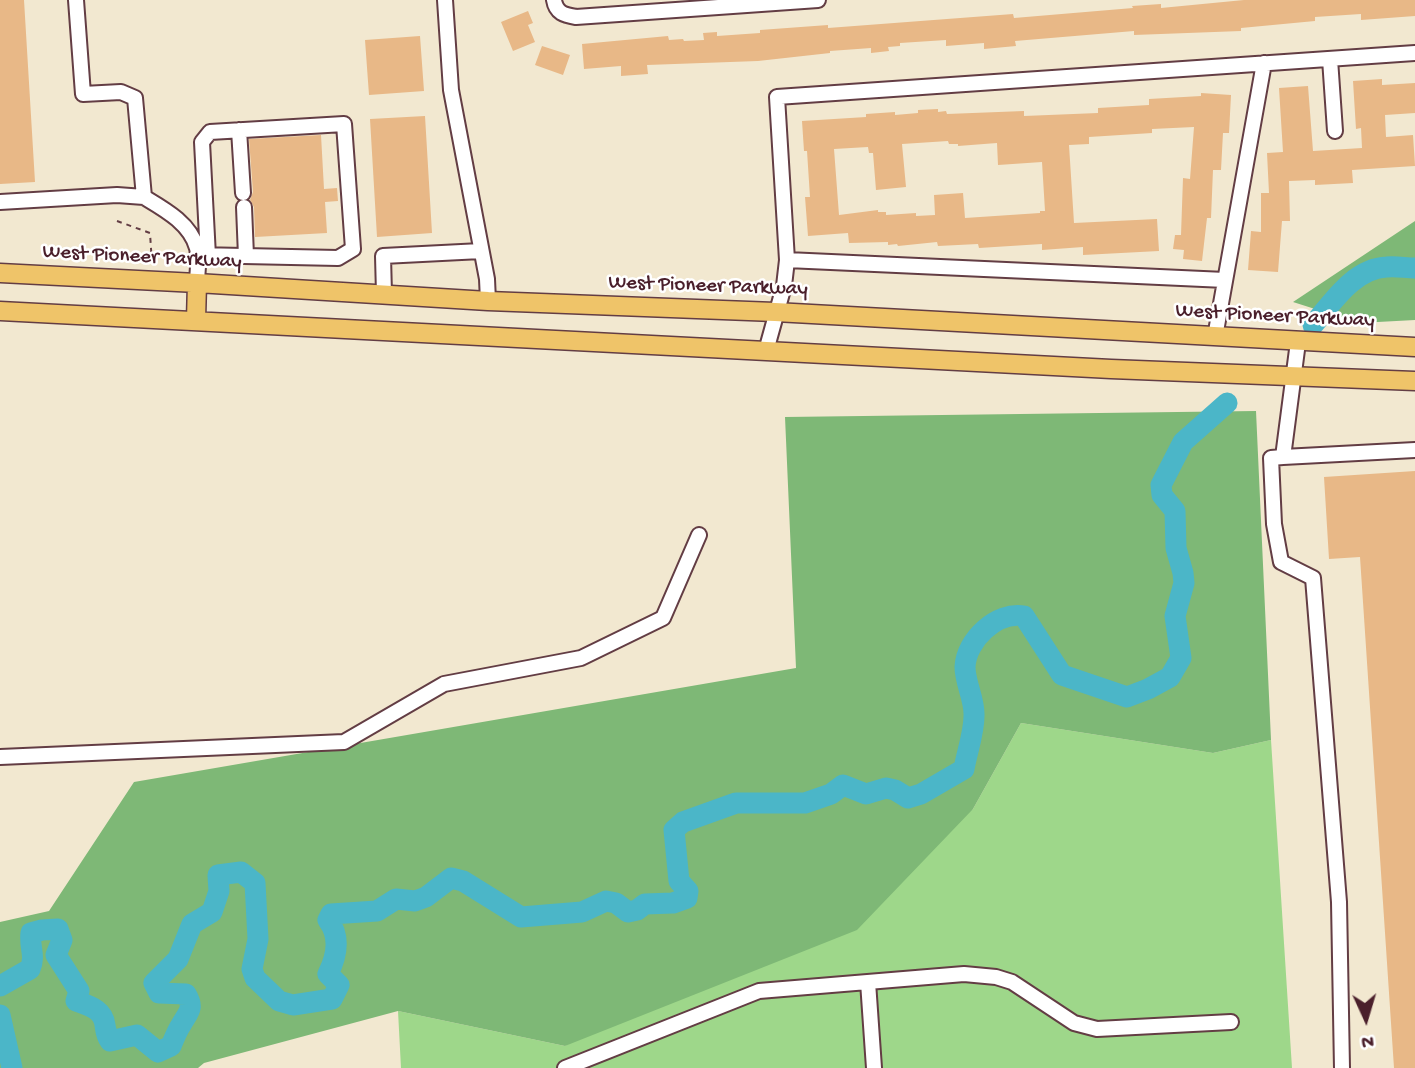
<!DOCTYPE html>
<style>
body{margin:0}
#map{position:relative;width:1415px;height:1068px;overflow:hidden;background:#f2e8d0;font-family:"Gochi Hand",sans-serif}
canvas{display:block}
.north{position:absolute;left:1331px;top:984px;width:70px;height:70px;-webkit-text-stroke:5px #fff;paint-order:stroke;rotate:176deg;font-size:19px;font-weight:700;line-height:28px;text-align:center;color:#4a1f2b}
.north::after{content:'';display:block;margin:auto;width:24px;height:32px;background:#4a1f2b;clip-path:polygon(50% 0,100% 100%,50% 72%,0 100%)}
</style>
<div id="map">
<canvas width="1415" height="1068"></canvas>
<div class="north">N</div>
</div>
<script>
const c = document.querySelector('canvas').getContext('2d');
c.lineJoin = 'round';
function fillPath(path, color) { c.fillStyle = color; c.fill(path, 'evenodd'); }
function trace(path, color, width, dash) { c.strokeStyle = color; c.lineWidth = width; c.lineCap = dash ? 'butt' : 'round'; c.setLineDash(dash || []); c.stroke(path); }
function label(font, color, halo, rows, align = 'center') {
  c.font = font + ' "Gochi Hand",sans-serif'; c.lineWidth = 5; c.setLineDash([]); c.textBaseline = 'middle'; c.strokeStyle = halo; c.fillStyle = color; for (const [text, x, y, turn = 0] of rows) {
    c.save(); c.translate(x, y); c.rotate((+turn || 0) * Math.PI / 180); c.textAlign = isNaN(turn) ? turn : align; if (halo) c.strokeText(text, 0, 0); c.fillText(text, 0, 0); c.restore();
  }
}
fillPath(new Path2D(`
 M1021,723L1213,753L1271,740L1292,1068H401L398,1011L565,1046L973,809Z`), '#9ed78a');
fillPath(new Path2D(`
 M1415,221V320L1359,323L1293,302Z
 M1256,411L1271,740L1213,753L1021,723L973,809L857,930L565,1046L398,1011L204,1063L198,1068H0V922L49,911L134,782L796,668L785,417Z`), '#7eb876');
trace(new Path2D(`
 M1313,325C1332,303 1354,268 1387,267C1396,266 1406,268 1415,268
 M0,986L30,969C36,955 29,948 31,933L42,930L58,929L62,940L56,955L79,991L76,1001C89,1006 103,1009 105,1025C106,1032 106,1035 110,1041L137,1035L158,1052L171,1046C174,1039 177,1031 181,1025C188,1012 195,1009 186,994L159,993L154,983L178,959L192,924L212,912L219,891L218,875L241,872L255,883L258,939L252,969L255,978L279,1001L293,1005L332,999L339,985L328,974C337,956 341,937 328,920L331,914L377,911L396,899L415,901L426,897L451,878L463,881L521,917L582,912L606,901L616,903L628,912L637,910L645,904L673,903L687,898L688,891L679,881L674,830L683,822L736,803H805L831,794L843,785L866,794L886,788L895,790L908,798L921,794L964,769C967,752 974,733 974,716C975,700 965,683 965,667C966,640 997,611 1024,616L1062,675L1127,697L1148,689L1170,677L1181,658L1175,616L1184,583L1183,573L1176,548L1175,511L1162,495L1161,485L1183,442L1227,403
 M0,1015L12,1068`), '#4bb6c8', 21);
fillPath(new Path2D(`
 M0,0H24L35,182L0,184Z
 M1244,0H1415V16L1361,20V14L1315,17V21L1241,28V31L1134,35V31L1015,41L1016,46L984,49V43L946,46V40L900,43V46L888,47L889,51L871,53V48L830,51V53L758,61L647,65L648,74L621,76V66L584,69L582,44L668,36L669,40L683,39L684,41L704,40L703,33L717,32V36L760,33V30L828,25V28L1013,14L1014,18L1133,8L1132,6L1161,4V8Z
 M528,11L533,23L528,25L535,42L513,51L501,22Z
 M420,36L424,91L369,95L365,40Z
 M542,46L570,55L563,75L535,65Z
 M1382,79V85L1415,83V113L1385,115L1386,137L1413,135L1415,166L1352,170L1353,183L1315,185V180L1289,181L1290,221H1282L1278,272L1248,270L1251,231L1261,232V193H1269L1267,153L1283,152L1279,88L1308,86L1313,151L1362,148L1361,128L1356,129L1353,81Z
 M1201,93L1231,95L1229,133H1223L1221,170H1213L1211,218H1207L1202,261L1183,259L1184,250L1173,249L1175,235H1181L1183,178L1190,179L1194,127L1152,129V133L1089,137V144L1069,145L1074,223L1157,219L1159,251L1083,255V247L1042,250V244L979,248L978,244L938,246L937,242L898,246L897,244L888,245V242L849,243L848,233L808,236L805,197H810L807,151H804L802,121L866,117V114L895,112V115L918,113V110L938,109V112L946,111L947,114L1024,111V116L1098,113V108L1149,105V99L1201,96ZM948,141L949,144H958V146L997,143L998,165L1042,162L1045,211H1040V213L965,218L963,193L934,195L935,215L916,216V213L886,215V212H878V210L839,215L834,149L868,147L869,153H873L876,190L906,187L902,144Z
 M425,116L432,233L377,237L370,119Z
 M321,135L324,189L337,188L338,201L325,202L327,233L255,237L254,207L250,200L253,192L249,139Z
 M1415,471V1068H1394L1360,557L1329,559L1324,477Z`), '#e8b887');
const minor = new Path2D(`
 M76,0L83,94L121,92L135,98L144,197C164,209 190,223 197,248C200,258 197,272 197,283
 M445,0L451,90L487,279L488,301
 M554,0C556,13 564,15 576,17L818,0
 M1330,59L1335,131
 M239,130L243,193
 M0,202L117,195L144,197
 M244,207L246,256
 M197,255L338,258L353,249L344,124L210,132L202,142L208,256
 M787,260L1225,280
 M384,294L383,256L481,251
 M1215,337L1264,63
 M1298,342L1283,457L1415,450
 M766,351L784,286L787,260L777,97L1415,53
 M1283,457L1271,458L1274,524L1281,562L1313,578L1339,902L1342,1068
 M0,757L344,742L444,684L581,658L663,618L699,535
 M868,982L874,1068
 M565,1068L759,991L964,974L996,977L1012,982L1074,1023L1097,1029L1231,1022`);
const major = new Path2D(`
 M0,273L197,283L488,301L775,312L1415,347
 M0,311L1111,369L1415,381
 M196,320L197,283`);
trace(minor, '#633d44', 18);
trace(major, '#633d44', 21);
trace(new Path2D(`
 M117,221L150,233L152,264`), '#633d44', 2, [5, 5]);
trace(minor, '#fff', 14);
trace(major, '#efc469', 18);
label('21px', '#4a1f2b', '#fff', [
 ["West Pioneer Parkway",142,258,3],
 ["West Pioneer Parkway",708,287,2],
 ["West Pioneer Parkway",1275,317,3]
]);
</script>
